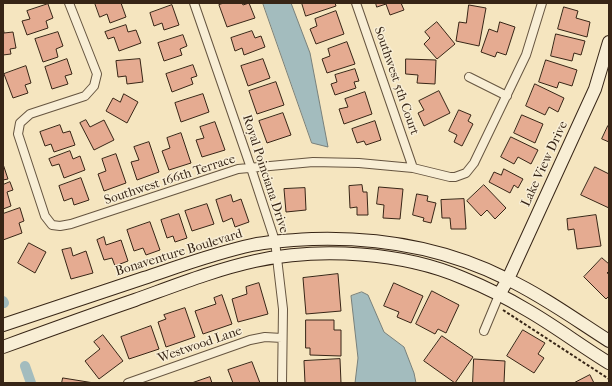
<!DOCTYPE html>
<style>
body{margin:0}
#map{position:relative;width:612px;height:386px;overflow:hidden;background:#f5e5bf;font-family:"IM FELL French Canon",serif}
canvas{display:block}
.frame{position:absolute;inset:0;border:4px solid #372516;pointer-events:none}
</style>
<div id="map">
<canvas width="612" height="386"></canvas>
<div class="frame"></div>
</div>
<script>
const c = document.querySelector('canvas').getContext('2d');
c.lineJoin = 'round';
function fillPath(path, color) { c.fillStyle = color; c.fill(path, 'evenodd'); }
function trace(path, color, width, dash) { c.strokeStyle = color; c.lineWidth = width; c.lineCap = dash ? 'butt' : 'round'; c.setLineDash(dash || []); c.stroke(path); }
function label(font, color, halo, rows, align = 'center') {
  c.font = font + ' "IM FELL French Canon",serif'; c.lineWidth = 3; c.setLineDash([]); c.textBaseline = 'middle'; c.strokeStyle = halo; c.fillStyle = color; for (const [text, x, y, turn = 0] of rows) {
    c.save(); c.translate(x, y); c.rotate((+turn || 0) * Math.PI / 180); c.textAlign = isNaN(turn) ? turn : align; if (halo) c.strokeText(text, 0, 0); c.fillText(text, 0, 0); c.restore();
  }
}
const water = new Path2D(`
 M263,3H291L310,53L328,147L312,143Z
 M362,292L368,295L384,332L404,347L414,373L416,383H355L358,358L351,296Z`);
fillPath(water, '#a3bcbe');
trace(water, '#78807b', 1);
trace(new Path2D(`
 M3,301L4,303
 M25,366L31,383`), '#a3bcbe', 10);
const building = new Path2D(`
 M95,3H121L126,17L110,23L107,14L100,17Z
 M224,3H242L243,5L249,3L255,18L227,27L219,5Z
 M302,3H335L336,6L306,16Z
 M376,3H401L404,10L390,15L386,4L377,7Z
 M48,4L53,18L46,21L48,28L27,35L22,21L30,19L27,11Z
 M172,5L179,25L164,30L162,23L154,26L150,13Z
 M469,5L486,8L479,46L456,41L459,22L466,23Z
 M564,7L578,11L576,18L590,22L587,37L558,29Z
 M336,11L344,34L316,44L310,29L317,26L315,19Z
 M437,22L455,44L437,59L424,44L430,38L425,32Z
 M500,22L515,27L506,55L497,52L495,57L481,52L489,29L497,32Z
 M126,25L128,32L136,30L141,43L119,51L114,37L108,39L105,32Z
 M3,26L4,33L13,32L16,48L10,49L11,54L3,55Z
 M252,31L255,38L261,36L265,47L244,55L242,48L235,51L231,38Z
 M58,32L63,46L56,49L58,57L43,62L35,39Z
 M556,34L585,41L581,55L574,53L572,61L551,56Z
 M183,35L187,46L180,49L182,55L164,61L158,43Z
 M347,42L355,64L327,73L322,59L330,56L328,49Z
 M67,59L72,74L65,76L68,84L52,89L45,67Z
 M140,59L143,82L127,84L126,76L118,77L116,61Z
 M263,59L270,78L248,86L241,66Z
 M406,59L436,60L435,84L417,83L418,75L406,74Z
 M546,60L577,70L572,86L559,82L557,88L539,82Z
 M193,65L197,76L191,78L193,84L172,92L166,74Z
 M26,66L31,83L25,85L28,93L13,98L4,74Z
 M355,69L359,81L354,82L356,88L335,95L331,84L337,82L335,75Z
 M276,82L284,105L257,114L249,91Z
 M535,84L564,98L558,112L549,107L545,115L526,106Z
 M439,91L450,113L424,126L418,113L424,110L419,101Z
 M365,92L372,114L344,124L339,109L348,107L345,99Z
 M124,94L138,102L127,123L106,111L113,98L120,102Z
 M203,94L209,112L181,122L175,103Z
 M459,110L471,115L468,121L473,124L462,146L454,142L457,135L449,131Z
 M283,113L291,135L267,143L259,121Z
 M522,115L543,124L535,143L514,133Z
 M86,120L90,127L104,120L114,140L94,150L80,123Z
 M375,121L381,140L366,145L364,141L357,143L352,129Z
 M215,122L225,150L202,157L196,140L204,138L200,127Z
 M60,125L63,133L70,131L75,145L54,152L51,144L45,146L40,132Z
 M608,126L609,127V142L602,139Z
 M181,133L191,163L169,170L162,151L170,148L167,138Z
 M511,137L538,150L531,164L518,157L514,164L501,157Z
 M149,142L159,172L137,180L131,162L139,160L134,147Z
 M70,151L73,159L80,156L85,170L64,178L59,164L52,166L49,159Z
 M116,154L126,183L104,191L98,174L106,171L102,159Z
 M3,164L8,179L3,180Z
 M595,167L609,174V208L581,195Z
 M504,169L523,179L518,188L514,185L510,193L489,182L494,172L501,175Z
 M81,178L89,200L74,205L72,198L64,201L59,186Z
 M10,182L13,190L7,192L11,206L3,209V185Z
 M362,185L363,192H367L368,215H357V207L350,208L349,186Z
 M484,185L506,208L495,219L487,210L481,216L467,201Z
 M379,187L403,189L400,219L383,218L384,205L377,204Z
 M305,188L306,210L286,212L284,189Z
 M417,194L428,196L427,201L436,203L431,223L423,221L424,218L413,215Z
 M231,195L233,202L241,199L249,222L235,227L232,218L223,222L216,200Z
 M464,199L466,229H451L450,218H442L441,200Z
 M207,204L214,224L192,231L185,211Z
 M20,208L24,221L19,223L22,233L3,240V214Z
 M179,214L187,238L175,242L173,236L167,238L161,220Z
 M596,215L601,246L577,249L574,229L568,230L567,219Z
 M150,222L160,250L146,255L143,248L134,251L127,230Z
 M104,237L106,245L121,240L128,261L115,266L112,258L104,260L97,240Z
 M29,243L46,252L35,273L18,263Z
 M71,248L73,256L86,251L93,273L71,279L62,250Z
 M602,258L609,264V271L607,273L609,274V296L606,299L584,277Z
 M338,274L341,311L306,314L303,278Z
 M259,283L268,314L238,322L232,299L247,294L246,287Z
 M394,283L423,296L411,323L397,317L399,312L384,306Z
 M432,291L459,305L446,333L438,329L435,334L416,324Z
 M222,295L232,324L203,334L195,311L216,304L214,298Z
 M185,308L195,337L166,347L158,322L166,319L164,315Z
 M306,320H334V330H341V356L310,355V348H306Z
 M151,326L159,349L129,359L121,337Z
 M523,330L545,343L538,354L544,358L534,373L507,356Z
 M103,335L123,361L99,379L85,361L100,349L94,342Z
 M442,336L473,357L455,383L424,361Z
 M340,359L341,383H305L304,361Z
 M474,359L505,361L504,383H473Z
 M252,362L260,383H233L228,370Z
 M590,375L594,383H574Z
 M210,377L212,383H192Z
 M63,378L94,383H62Z`);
fillPath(building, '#e5ab91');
trace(building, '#372516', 1);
const street = new Path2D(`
 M69,3L97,74L94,86L85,96L30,114L20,123L18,134L45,216L52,225L60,226L71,224L238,169L313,162L359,163L413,168L450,177H455L466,173L474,163L526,55L542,3
 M194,3L251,168L275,241L283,309L282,383
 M356,3L413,168
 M469,77L507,96
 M484,331L499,295
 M128,383L250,340L265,337L282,338`);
const secondary = new Path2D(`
 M499,295L508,279L595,89L609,42
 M3,325C50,309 97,294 144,278C180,266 215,253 252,245C272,241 293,240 313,239C381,237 445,248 507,279C543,296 576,320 609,341
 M3,347C47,331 91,315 135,300C174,286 214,270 255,261C320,247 403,252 463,278C485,287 507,298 527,310C555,326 581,346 609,363`);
trace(street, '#665540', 10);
trace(secondary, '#372516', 14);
trace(new Path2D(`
 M503,310L609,379`), '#372516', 2, [3, 2]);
trace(street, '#f8eed5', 8);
trace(secondary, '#f8eed5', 12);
label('13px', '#372516', '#f8eed5', [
 ["Southwest 5th Court",396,81,71],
 ["Lake View Drive",545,164,-65],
 ["Royal Poinciana Drive",265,174,72],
 ["Southwest 166th Terrace",170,180,-18],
 ["Bonaventure Boulevard",179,253,-17],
 ["Westwood Lane",200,345,-19]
]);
</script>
